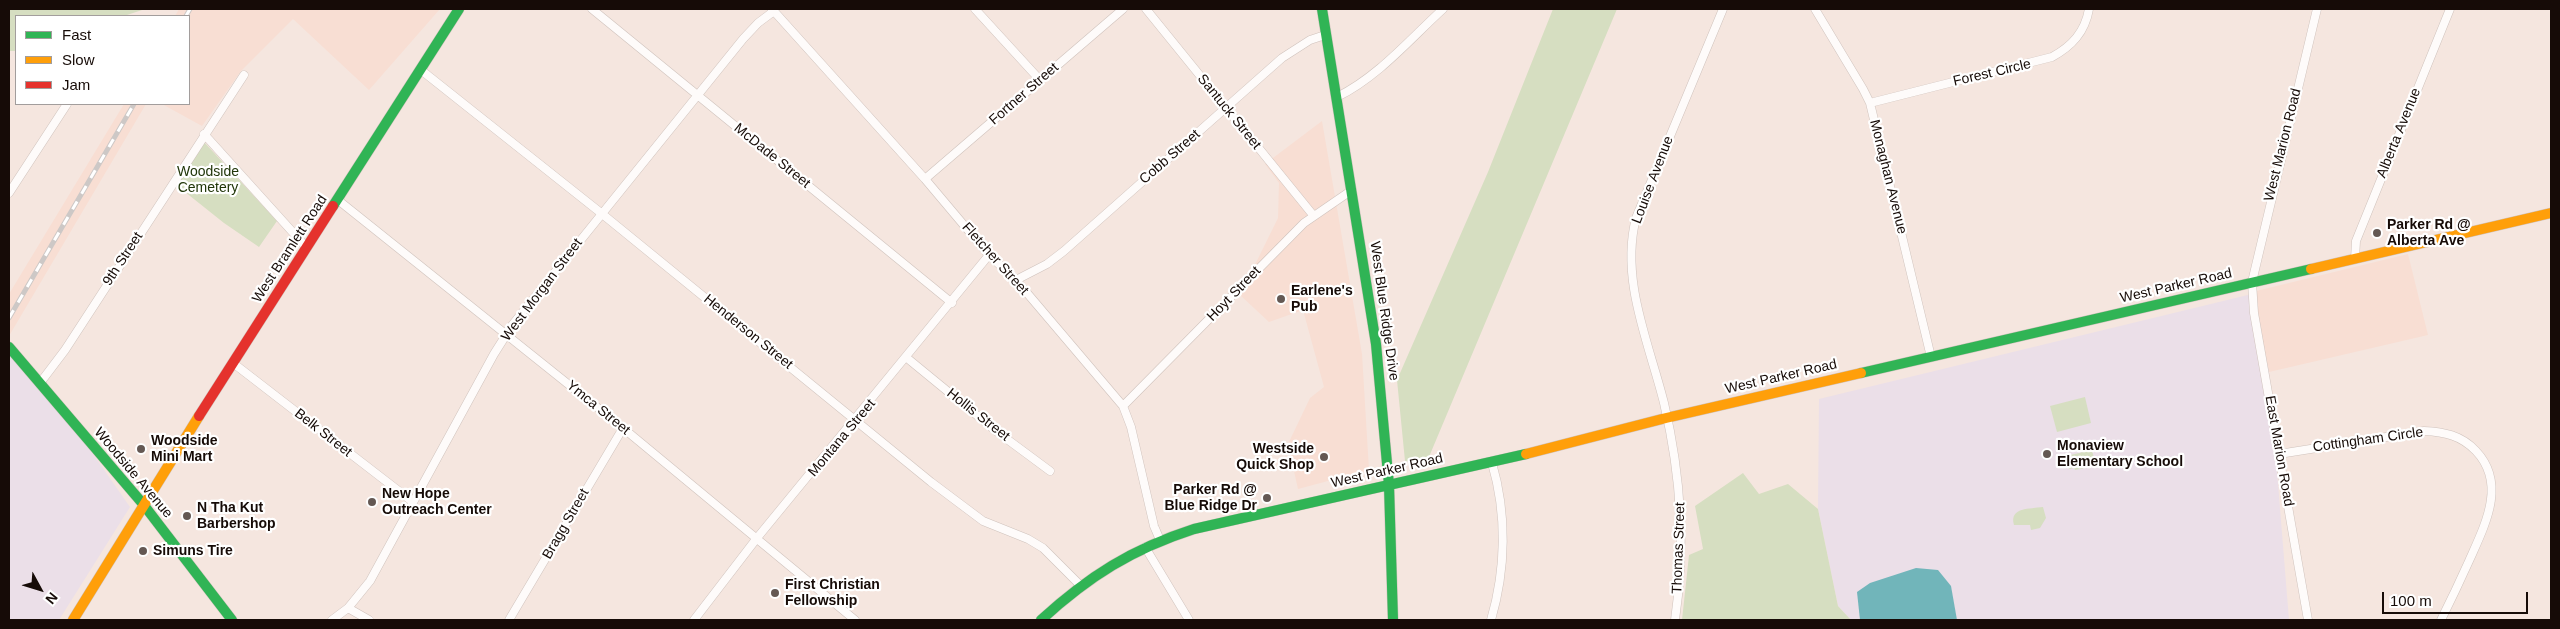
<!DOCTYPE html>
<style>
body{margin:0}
#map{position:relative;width:2560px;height:629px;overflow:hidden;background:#f5e6df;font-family:Arial,sans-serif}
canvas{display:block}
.frame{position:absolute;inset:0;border:10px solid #160b07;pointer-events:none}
.legend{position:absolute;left:15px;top:15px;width:175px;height:90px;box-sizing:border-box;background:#fff;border:1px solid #a29d9c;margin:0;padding:6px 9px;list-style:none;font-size:15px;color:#160b07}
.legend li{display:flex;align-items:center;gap:10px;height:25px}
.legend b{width:25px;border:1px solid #a29d9c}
.north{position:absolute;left:15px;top:564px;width:50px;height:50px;-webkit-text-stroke:4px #fff;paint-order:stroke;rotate:129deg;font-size:14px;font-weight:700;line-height:20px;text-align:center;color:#160b07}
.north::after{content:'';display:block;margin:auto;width:18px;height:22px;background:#160b07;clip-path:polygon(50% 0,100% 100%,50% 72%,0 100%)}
.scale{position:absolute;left:2382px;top:592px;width:146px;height:22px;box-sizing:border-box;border:2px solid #160b07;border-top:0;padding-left:6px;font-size:15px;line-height:18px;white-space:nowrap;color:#160b07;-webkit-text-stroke:4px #fff;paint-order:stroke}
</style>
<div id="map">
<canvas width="2560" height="629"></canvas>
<div class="frame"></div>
<ul class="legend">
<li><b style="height:6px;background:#30b455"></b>Fast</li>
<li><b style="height:6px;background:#ff9f0a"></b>Slow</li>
<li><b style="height:6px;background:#e5322d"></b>Jam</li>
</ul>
<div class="north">N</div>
<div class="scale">100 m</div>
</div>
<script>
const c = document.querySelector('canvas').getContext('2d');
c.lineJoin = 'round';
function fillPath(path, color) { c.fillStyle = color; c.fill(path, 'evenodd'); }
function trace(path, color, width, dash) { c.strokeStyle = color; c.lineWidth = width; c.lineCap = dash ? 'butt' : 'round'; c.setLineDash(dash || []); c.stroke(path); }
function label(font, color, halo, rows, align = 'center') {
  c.font = font + ' Arial,sans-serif'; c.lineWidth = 4.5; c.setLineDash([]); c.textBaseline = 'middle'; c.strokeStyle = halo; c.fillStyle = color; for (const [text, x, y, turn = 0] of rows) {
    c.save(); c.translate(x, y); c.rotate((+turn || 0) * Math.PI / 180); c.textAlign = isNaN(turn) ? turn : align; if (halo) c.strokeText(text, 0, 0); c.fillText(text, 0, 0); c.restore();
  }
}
fillPath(new Path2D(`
 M179,9H440L369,90L293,19L241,71L202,126L162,104H189V16H175Z
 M124,104H146L9,336V294Z
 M1322,121L1362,354L1369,470L1298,489L1288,444L1310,398L1324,387L1303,310L1269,322L1240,295L1278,218L1279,183L1265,164Z
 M2408,254L2428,335L2269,372L2252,292Z`), '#f8ded3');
fillPath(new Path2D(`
 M2252,294L2269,372L2289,620H1851L1838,606L1818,509L1819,399Z
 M9,347L63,411L130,507L59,620H9Z`), '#ebdfe8');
fillPath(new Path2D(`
 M9,9H145L124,16H16V51H9Z
 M1553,9H1617L1426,464L1405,461L1397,380L1488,172Z
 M204,142L277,221L259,247L224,223L175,184Z
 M2085,397L2091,423L2057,432L2050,406Z
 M2092,450L2095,463L2090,464V467L2075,470L2074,468L2069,469L2066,456Z
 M1743,473L1759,494L1788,484L1818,509L1838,606L1851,620H1682L1689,555L1703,549L1695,506Z
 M2043,507L2046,518L2040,528L2031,530L2030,525H2014C2009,507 2030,509 2043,507Z`), '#d6dec1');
fillPath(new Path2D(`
 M1916,568L1938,570L1951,586L1957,620H1860L1857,592L1870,583Z`), '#71b5ba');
const street = new Path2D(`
 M592,9L952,303
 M772,9L925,179L989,255L1016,280L1123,406L1131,427L1154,526L1160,540
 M975,9L1040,80
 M1146,9L1313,215
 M1815,9L1863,89L1870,103L1931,357
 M421,70L601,213L931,482L983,521L1028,539L1043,548L1079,584
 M1337,97C1378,77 1410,39 1443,9
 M1870,103L2052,57C2072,46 2085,32 2089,9
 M204,134L307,248
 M925,179L1123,9
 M9,193L67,104
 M338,200L623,428L855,620
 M2355,259L2356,241L2450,9
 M1016,280L1047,264L1064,251L1282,58L1310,40L1325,35
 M907,358L996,431L1050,471
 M233,363L413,502
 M40,383L65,350L244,75
 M1123,406L1304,223L1352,190
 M2279,454L2424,431C2444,432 2461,435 2476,451C2507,484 2485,525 2469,561C2460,581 2451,600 2441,620
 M1145,547L1189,620
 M348,608L369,620
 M332,620L348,608L370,581L494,354L513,324L743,39L758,23L774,11
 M509,620L623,428
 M694,620L757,538L989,255
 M1491,620C1506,569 1507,514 1492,463
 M1675,620C1686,546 1681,475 1664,403C1649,343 1620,280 1636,218L1723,9
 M2308,620L2254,313L2252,282L2317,9`);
const fast = new Path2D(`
 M1322,9L1376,344L1389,485L1393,620
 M333,206L459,9
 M9,347L143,504L232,620
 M1861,373L2311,269
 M1041,620C1089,576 1132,549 1194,529L1526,454`);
const slow = new Path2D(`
 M2311,269L2551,213
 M1526,454L1666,418L1861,373
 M73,620L199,416`);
const jam = new Path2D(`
 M199,416L333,206`);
trace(street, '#cfc2bc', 9);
trace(fast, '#cfc2bc', 11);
trace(slow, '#cfc2bc', 11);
trace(jam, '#cfc2bc', 11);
trace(street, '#fefbfa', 8);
trace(fast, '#30b455', 10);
trace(slow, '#ff9f0a', 10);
trace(jam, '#e5322d', 10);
const rail = new Path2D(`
 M186,16L190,9
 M9,318L134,104`);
trace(rail, '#cdc8c6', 5);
trace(rail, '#fff', 3, [9]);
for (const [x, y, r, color] of [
 [2377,233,5,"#645853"],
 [1281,299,5,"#645853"],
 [141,449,5,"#645853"],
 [2047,454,5,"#645853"],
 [1324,457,5,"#645853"],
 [1267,498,5,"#645853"],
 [372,502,5,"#645853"],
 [187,516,5,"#645853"],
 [143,551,5,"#645853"],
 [775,593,5,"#645853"]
]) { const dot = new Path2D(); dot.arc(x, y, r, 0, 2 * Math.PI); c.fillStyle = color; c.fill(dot); trace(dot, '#fff', 2); }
label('14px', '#160b07', '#fff', [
 ["Forest Circle",1992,73,-13],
 ["Fortner Street",1024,94,-41],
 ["Santuck Street",1229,112,51],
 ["Alberta Avenue",2399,133,-68],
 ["West Marion Road",2283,145,-76],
 ["McDade Street",772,156,39],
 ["Cobb Street",1170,157,-41],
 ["Monaghan Avenue",1888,177,76],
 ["Louise Avenue",1653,180,-69],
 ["West Bramlett Road",290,249,-57],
 ["9th Street",123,259,-57],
 ["Fletcher Street",995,259,48],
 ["West Parker Road",2176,286,-13],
 ["West Morgan Street",542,290,-53],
 ["Hoyt Street",1234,294,-46],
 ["West Blue Ridge Drive",1384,311,82],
 ["Henderson Street",748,332,39],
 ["West Parker Road",1781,377,-13],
 ["Ymca Street",598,408,39],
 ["Hollis Street",978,415,38],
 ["Belk Street",323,433,38],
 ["Montana Street",842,438,-50],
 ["Cottingham Circle",2368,440,-8],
 ["East Marion Road",2279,451,80],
 ["West Parker Road",1387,471,-13],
 ["Woodside Avenue",133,473,50],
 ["Bragg Street",566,524,-60],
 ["Thomas Street",1679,548,-88]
]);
label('14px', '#213609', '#fff', [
 ["Woodside",208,172],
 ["Cemetery",208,188]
]);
label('bold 14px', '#160b07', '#fff', [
 ["Parker Rd @",2387,225],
 ["Alberta Ave",2387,241],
 ["Earlene's",1291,291],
 ["Pub",1291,307],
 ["Woodside",151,441],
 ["Mini Mart",151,457],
 ["Monaview",2057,446],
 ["Elementary School",2057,462],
 ["Westside",1314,449,"right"],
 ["Quick Shop",1314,465,"right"],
 ["Parker Rd @",1257,490,"right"],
 ["Blue Ridge Dr",1257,506,"right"],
 ["New Hope",382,494],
 ["Outreach Center",382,510],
 ["N Tha Kut",197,508],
 ["Barbershop",197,524],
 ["Simuns Tire",153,551],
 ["First Christian",785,585],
 ["Fellowship",785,601]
], 'left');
</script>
